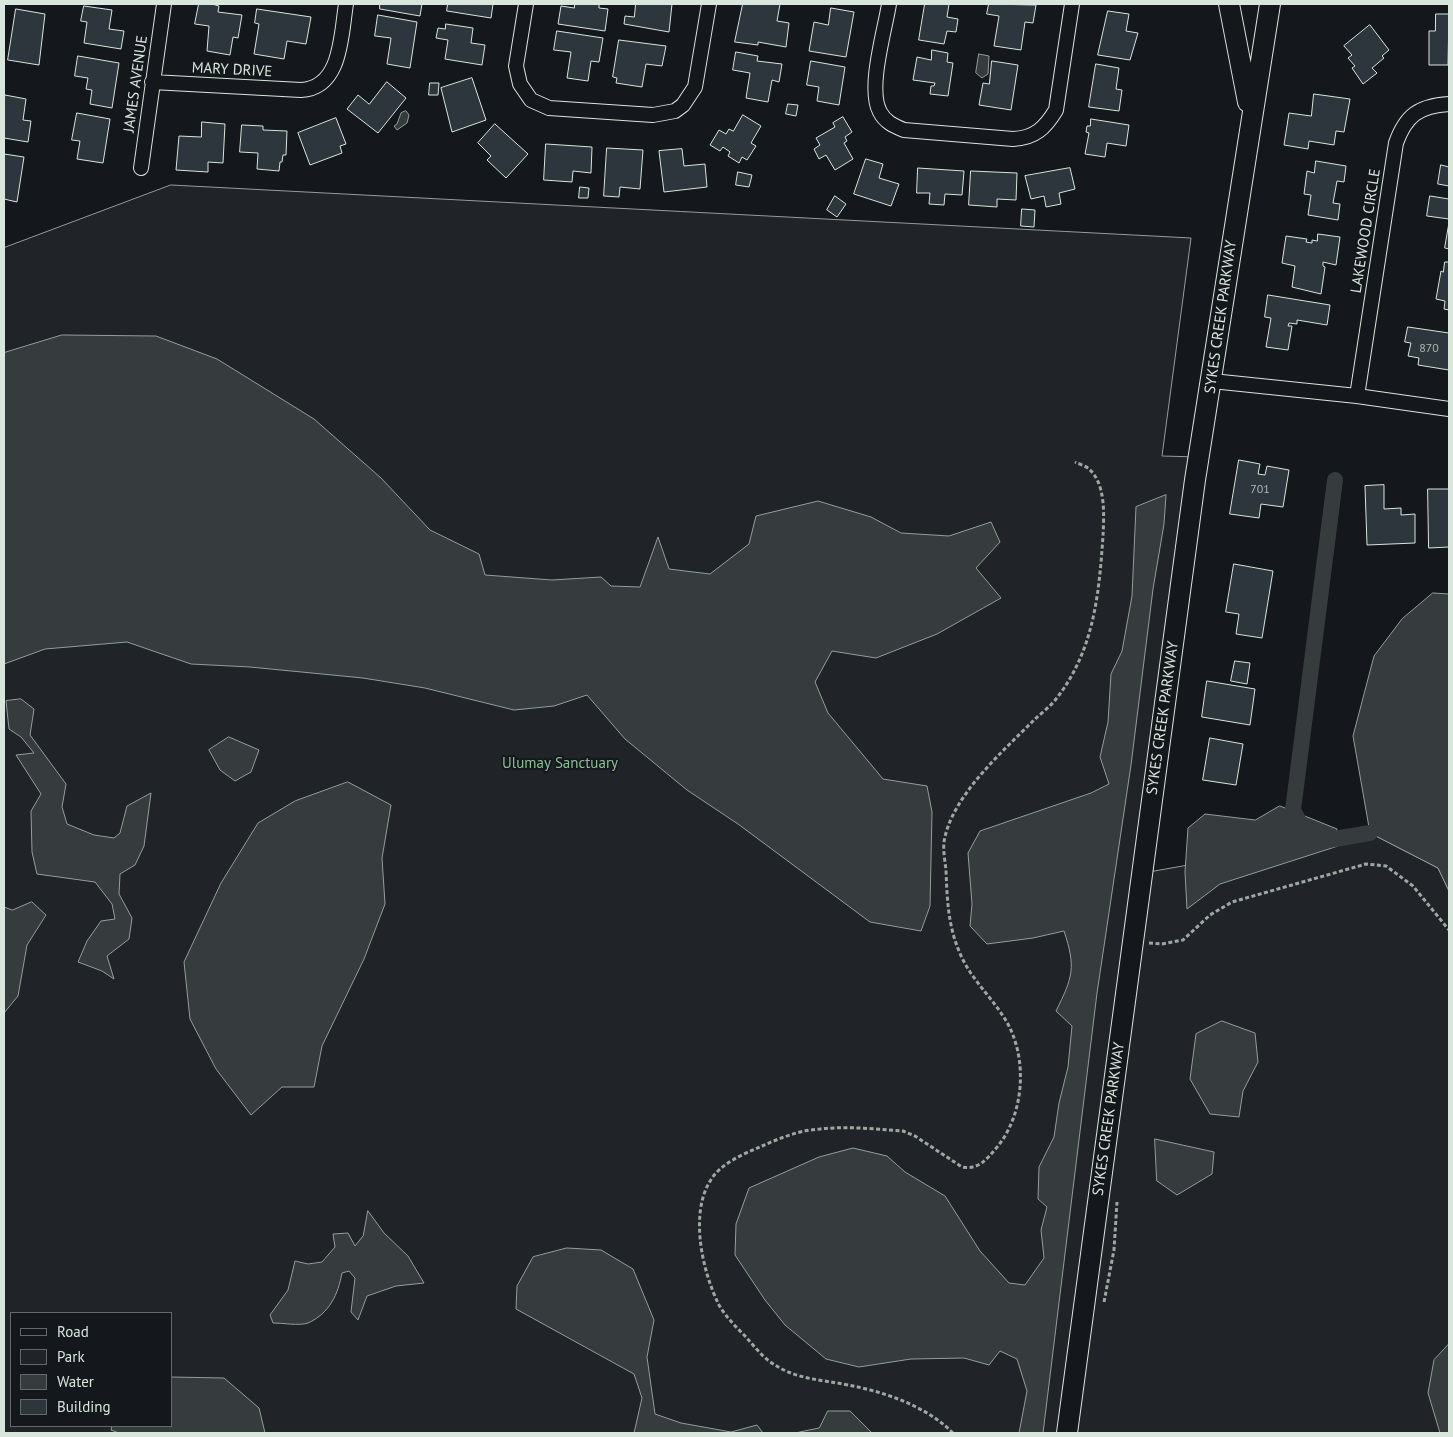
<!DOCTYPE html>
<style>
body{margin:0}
#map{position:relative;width:1453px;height:1437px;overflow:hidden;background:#14181c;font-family:"PT Sans",sans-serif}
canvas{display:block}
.frame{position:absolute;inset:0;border:5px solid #d8e6dc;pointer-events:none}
.legend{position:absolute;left:10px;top:1312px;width:162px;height:115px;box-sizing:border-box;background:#14181c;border:1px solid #626a69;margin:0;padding:6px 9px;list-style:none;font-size:15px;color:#d8e6dc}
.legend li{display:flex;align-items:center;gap:10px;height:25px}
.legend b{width:25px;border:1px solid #626a69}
</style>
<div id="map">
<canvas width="1453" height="1437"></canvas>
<div class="frame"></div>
<ul class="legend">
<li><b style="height:6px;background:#14181c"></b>Road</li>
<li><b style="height:14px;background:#202428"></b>Park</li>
<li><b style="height:14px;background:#363b3e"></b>Water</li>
<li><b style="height:14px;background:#2c363c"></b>Building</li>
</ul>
</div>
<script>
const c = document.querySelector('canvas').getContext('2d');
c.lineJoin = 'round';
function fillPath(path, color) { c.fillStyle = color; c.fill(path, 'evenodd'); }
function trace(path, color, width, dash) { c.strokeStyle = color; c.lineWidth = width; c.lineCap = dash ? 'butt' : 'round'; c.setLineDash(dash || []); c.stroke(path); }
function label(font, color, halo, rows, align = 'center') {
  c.font = font + ' "PT Sans",sans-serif'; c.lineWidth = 4; c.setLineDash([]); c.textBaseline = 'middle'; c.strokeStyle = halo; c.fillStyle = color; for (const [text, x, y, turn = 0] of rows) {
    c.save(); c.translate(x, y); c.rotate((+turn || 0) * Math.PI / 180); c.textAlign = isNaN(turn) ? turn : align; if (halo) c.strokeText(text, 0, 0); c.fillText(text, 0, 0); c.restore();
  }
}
const green = new Path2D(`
 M171,185L1191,238L1162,456L1199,457L1143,873L1370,833L1438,868L1449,891V1433H4V248ZM11,1313H171V1426H11Z`);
fillPath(green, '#202428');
trace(green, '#939e99', 1);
const water = new Path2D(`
 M979,54L989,56L988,74L982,78L976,73Z
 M406,111L409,115L407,123L397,130L394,126L397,124L401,113Z
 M62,335L156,336L217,359L314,419L381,478L430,530L479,554L485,575L552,580L601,577L611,586L640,587L658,537L669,569L710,574L749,544L756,516L818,501L871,517L901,533L949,536L991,522L1000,542L976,568L1001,598L937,634L876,658L832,651L815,682L828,713L883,779L927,786L932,812L930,906L921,931L870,922L738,824L687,790L625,739L587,695L554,706L514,710L425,688L363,678L250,667L191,664L127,642L45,649L4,664V353Z
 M1166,495L1164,524L1153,589L1131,765L1097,993L1043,1433H1019L1027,1391L1017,1359L1000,1351L989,1365L964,1358L911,1359L859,1367L826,1359L785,1325L765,1300L735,1255L736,1224L749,1188L819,1157L853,1148L887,1156L905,1172L945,1196L980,1251L1009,1283L1025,1285L1044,1258L1041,1230L1047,1207L1038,1199L1039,1167L1054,1137L1059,1103L1068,1067L1072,1026L1056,1011C1073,977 1076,967 1064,931L1033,938L987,944L970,926L972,904L968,853L980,831L1091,793L1109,784L1100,757L1108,722L1111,674L1122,651L1132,596L1136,507Z
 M1433,593L1449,594V891L1438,868L1370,833L1353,736L1374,656L1402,619Z
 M21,699L34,709L30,735L66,784L62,807L67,824L94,835L114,838L120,833L127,806L151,793L144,846L135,865L120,874L119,894L132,918L129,939L107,956L114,979L102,971L78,962L87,941L101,921L115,919L112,904L95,882L37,874L32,852L31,811L41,794L16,755L34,753L21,737L9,729L6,701Z
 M229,737L259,750L251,772L235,781L220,770L209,750Z
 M348,782L391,805L382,858L385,904L364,959L322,1046L314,1087H282L251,1115L216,1069L190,1019L184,962L221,883L258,823L295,801Z
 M1280,806L1337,829L1338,846L1220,884L1187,909L1185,872L1188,828L1205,814L1255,820Z
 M32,902L46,915L27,945L18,996L4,1013V907L12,910Z
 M1222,1021L1255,1033L1258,1062L1243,1091L1239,1117L1210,1114L1190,1079L1196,1034Z
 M1155,1139L1214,1152L1212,1174L1177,1195L1157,1181Z
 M368,1211L384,1233L408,1256L424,1283L396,1286L367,1296L358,1320L351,1312L355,1278L349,1271L342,1273C338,1294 330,1313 308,1323C299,1326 283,1323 273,1323L270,1315L288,1290L295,1261L308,1264L322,1262L335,1247L333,1234L348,1233L355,1246L363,1236Z
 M567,1248L601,1250L633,1269L654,1320L647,1357L655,1414L681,1423L731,1432L757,1425L763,1433H634L642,1398L634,1374L516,1309L517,1286L533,1257Z
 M1449,1344V1433H1440L1428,1393L1434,1360Z
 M171,1377L224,1378L259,1408L265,1433H119L111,1430L112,1426H171Z
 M828,1411H850L872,1433H795L819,1428Z`);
fillPath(water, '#363b3e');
trace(water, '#939e99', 1);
trace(new Path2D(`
 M1335,480L1293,810L1310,843L1370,833`), '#363b3e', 16);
const building = new Path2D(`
 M199,4H212L219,6L218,12L242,15L238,38L233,37L230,55L207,51L209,26L195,24Z
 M380,4H422L420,16L380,9Z
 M448,4H493L491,18L447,11Z
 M575,4H599V8L608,9L605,31L558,24L561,6L574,8Z
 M636,4H672L669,32L624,24L625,16L634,17Z
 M743,4H780L777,21L789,23L786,47L758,42V45L735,42Z
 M925,4H949L947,17L958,19L956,32L947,31L944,44L919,40Z
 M989,4L1036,5L1033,23L1025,22L1021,50L994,46L999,16L987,14Z
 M84,6L112,10L109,29L124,31L121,49L84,43L87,22L81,21Z
 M831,8L854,12L846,57L809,51L814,22L828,25Z
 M16,9L45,14L39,65L8,60Z
 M257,9L311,17L306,44L287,41L284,59L254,54L259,24L255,23Z
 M1108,11L1129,14L1126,31L1138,33L1130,60L1098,55Z
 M1436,14H1449L1448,65H1429V31H1435Z
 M378,15L417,22L410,68L387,64L391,38L375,36Z
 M446,24L473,28L471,43L485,45L482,65L445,59L448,40L436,38L438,28L445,29Z
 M1370,25L1389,50L1382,56L1384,58L1372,68L1377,73L1363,84L1352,68L1355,66L1348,58L1352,55L1344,46Z
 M557,31L603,38L599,62L591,61L588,81L567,78L571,52L554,50Z
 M619,40L666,46L662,66L646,64L642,87L616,83L617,78L613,77Z
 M932,50L948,53L947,62L953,63L948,96L930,94L931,86H934L935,83L913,80L917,57L931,60Z
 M736,52L758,56L757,61L782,64L779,82L772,80L768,102L746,98L750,73L733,70Z
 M78,56L119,63L112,108L90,104L92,90L86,89L88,78L75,76Z
 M811,61L845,67L839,105L817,101L819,87L807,85Z
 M992,61L1018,65L1011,110L979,105L983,83L989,84Z
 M1096,64L1119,68L1116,89L1122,90L1119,111L1089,107Z
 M472,78L486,120L452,132L441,88Z
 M387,82L406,98L378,133L347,109L358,95L369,104Z
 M430,83H439L438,95H429Z
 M1314,94L1350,99L1344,132L1336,131L1334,145L1309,141L1308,149L1284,145L1289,113L1311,116Z
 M5,95L26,99L23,120L31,121L28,142L4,138Z
 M788,104L798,105L796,116L786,114Z
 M77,113L110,119L103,163L77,159L80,141L72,140Z
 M743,115L761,126L751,143L756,146L747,160L742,157L739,163L728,156L730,152L723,147L720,151L710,145L719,130L726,134L729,129L733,131Z
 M843,117L852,132L845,137L847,141L844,143L853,159L835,170L826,155L819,159L814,149L820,145L816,138L835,127L833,123Z
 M336,118L346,144L340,146L342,153L310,165L298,133Z
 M1091,119L1129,125L1126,146L1107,143L1105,157L1085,154L1089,133L1086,132L1087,126H1090Z
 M202,122L225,124L223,163L208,162V172L176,170L179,136L201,137Z
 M495,124L528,154L506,178L487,160L491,156L478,143Z
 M242,125L263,126V130L287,131L286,155H283L282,162H280L279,171L257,169L258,153L240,152Z
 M546,144L592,147L591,173L573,171L572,182L544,180Z
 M607,148L643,150L640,189L620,187L619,197L604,196Z
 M682,149L684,166L705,164L707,187L664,192L659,151Z
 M4,154L24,157L17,202L4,199Z
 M866,159L883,164L879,178L899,184L891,206L854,194Z
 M1316,161L1346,166L1344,182L1337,181L1333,203L1340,204L1338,220L1308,215L1311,195L1304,194L1307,171L1314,173Z
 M1441,165L1449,167V186L1438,184Z
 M918,168L964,171L962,195L945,194L944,205L929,204L930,193H917Z
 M1070,168L1075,189L1059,193L1061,204L1046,207L1044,196L1031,199L1025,176Z
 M971,171L1017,173L1016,200L997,199V207L969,205Z
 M738,172L752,175L749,187L736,185Z
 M580,187L589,188L588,198H579Z
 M835,196L846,204L837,217L827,210Z
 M1430,196L1449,199V219L1427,216Z
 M1022,209L1035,210L1034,227L1021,226Z
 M1449,223V249L1445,248Z
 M1318,234L1340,237L1336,265L1323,262V266L1325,267L1321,294L1292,287L1295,266L1282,263L1286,236L1307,239L1306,242L1312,243V240L1317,241Z
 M1445,262H1449V310L1444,309L1445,301L1436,299L1441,271L1443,272Z
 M1268,295L1330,305L1327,325L1297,320V324L1289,323L1288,326H1292L1288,350L1266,347L1271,318L1265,317Z
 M1408,327L1449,333V370L1418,365L1419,358L1408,356L1411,343L1405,342Z
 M1239,460L1260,464L1258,474L1265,475L1267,466L1289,470L1283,507L1261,504L1259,518L1230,514Z
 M1384,485V509L1401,508V515L1415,514V543L1367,545L1365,486Z
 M1428,489H1449V547L1429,548Z
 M1234,564L1273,571L1262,638L1236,634L1239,614L1226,612Z
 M1235,661L1250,663L1247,684L1231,681Z
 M1207,681L1255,689L1250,725L1202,717Z
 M1210,738L1243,744L1236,785L1203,780Z`);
fillPath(building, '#2c363c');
trace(building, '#d8e6dc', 1);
const street = new Path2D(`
 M526,4L516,66L520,84L531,100L549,108L653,115L675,111L683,105L695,87L709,4
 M889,4C885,30 867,89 880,112C885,122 894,126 904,130L1013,139C1035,138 1045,128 1056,110L1072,4
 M152,82L301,90C342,88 341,34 346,4
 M1449,104C1419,106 1406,115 1396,143L1357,396L1449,409
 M141,168L164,4
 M1212,381L1357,396`);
const secondary = new Path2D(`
 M1229,4L1248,102
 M1067,1433L1195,480L1270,4`);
trace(street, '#d8e6dc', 16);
trace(secondary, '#d8e6dc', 22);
trace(new Path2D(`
 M1149,943L1162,944L1183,940L1210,915L1232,902L1366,864L1386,866L1413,886L1449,930
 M1104,1302L1114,1250L1117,1202
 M953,1433C926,1406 885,1392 848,1385C819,1379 795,1380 769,1361C761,1355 753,1345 746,1337C736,1327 726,1317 719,1305C701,1269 686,1201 719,1170C731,1159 748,1152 762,1146C780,1138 800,1130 820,1129C847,1126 876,1129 903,1131L915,1136L962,1167C979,1170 987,1159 998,1146C1025,1112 1028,1056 1005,1019C990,995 969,977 959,951C948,925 947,898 946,870C945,861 943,851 944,842C951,797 1001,753 1033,721C1040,714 1050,707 1056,699C1094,651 1099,594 1103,536C1104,515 1106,484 1089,469C1086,466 1079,464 1075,462`), '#9da8a2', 3, [4, 2.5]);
trace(street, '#14181c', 14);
trace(secondary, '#14181c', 20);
label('12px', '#adbab4', null, [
 ["870",1429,349],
 ["701",1260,490]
]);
label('15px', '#d8e6dc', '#14181c', [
 ["MARY DRIVE",232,70,3],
 ["JAMES AVENUE",136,84,-82],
 ["LAKEWOOD CIRCLE",1366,231,-81],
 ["SYKES CREEK PARKWAY",1221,317,-82],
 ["SYKES CREEK PARKWAY",1163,718,-82],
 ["SYKES CREEK PARKWAY",1109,1119,-82]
]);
label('15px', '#8ac095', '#14181c', [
 ["Ulumay Sanctuary",560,764]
]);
</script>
